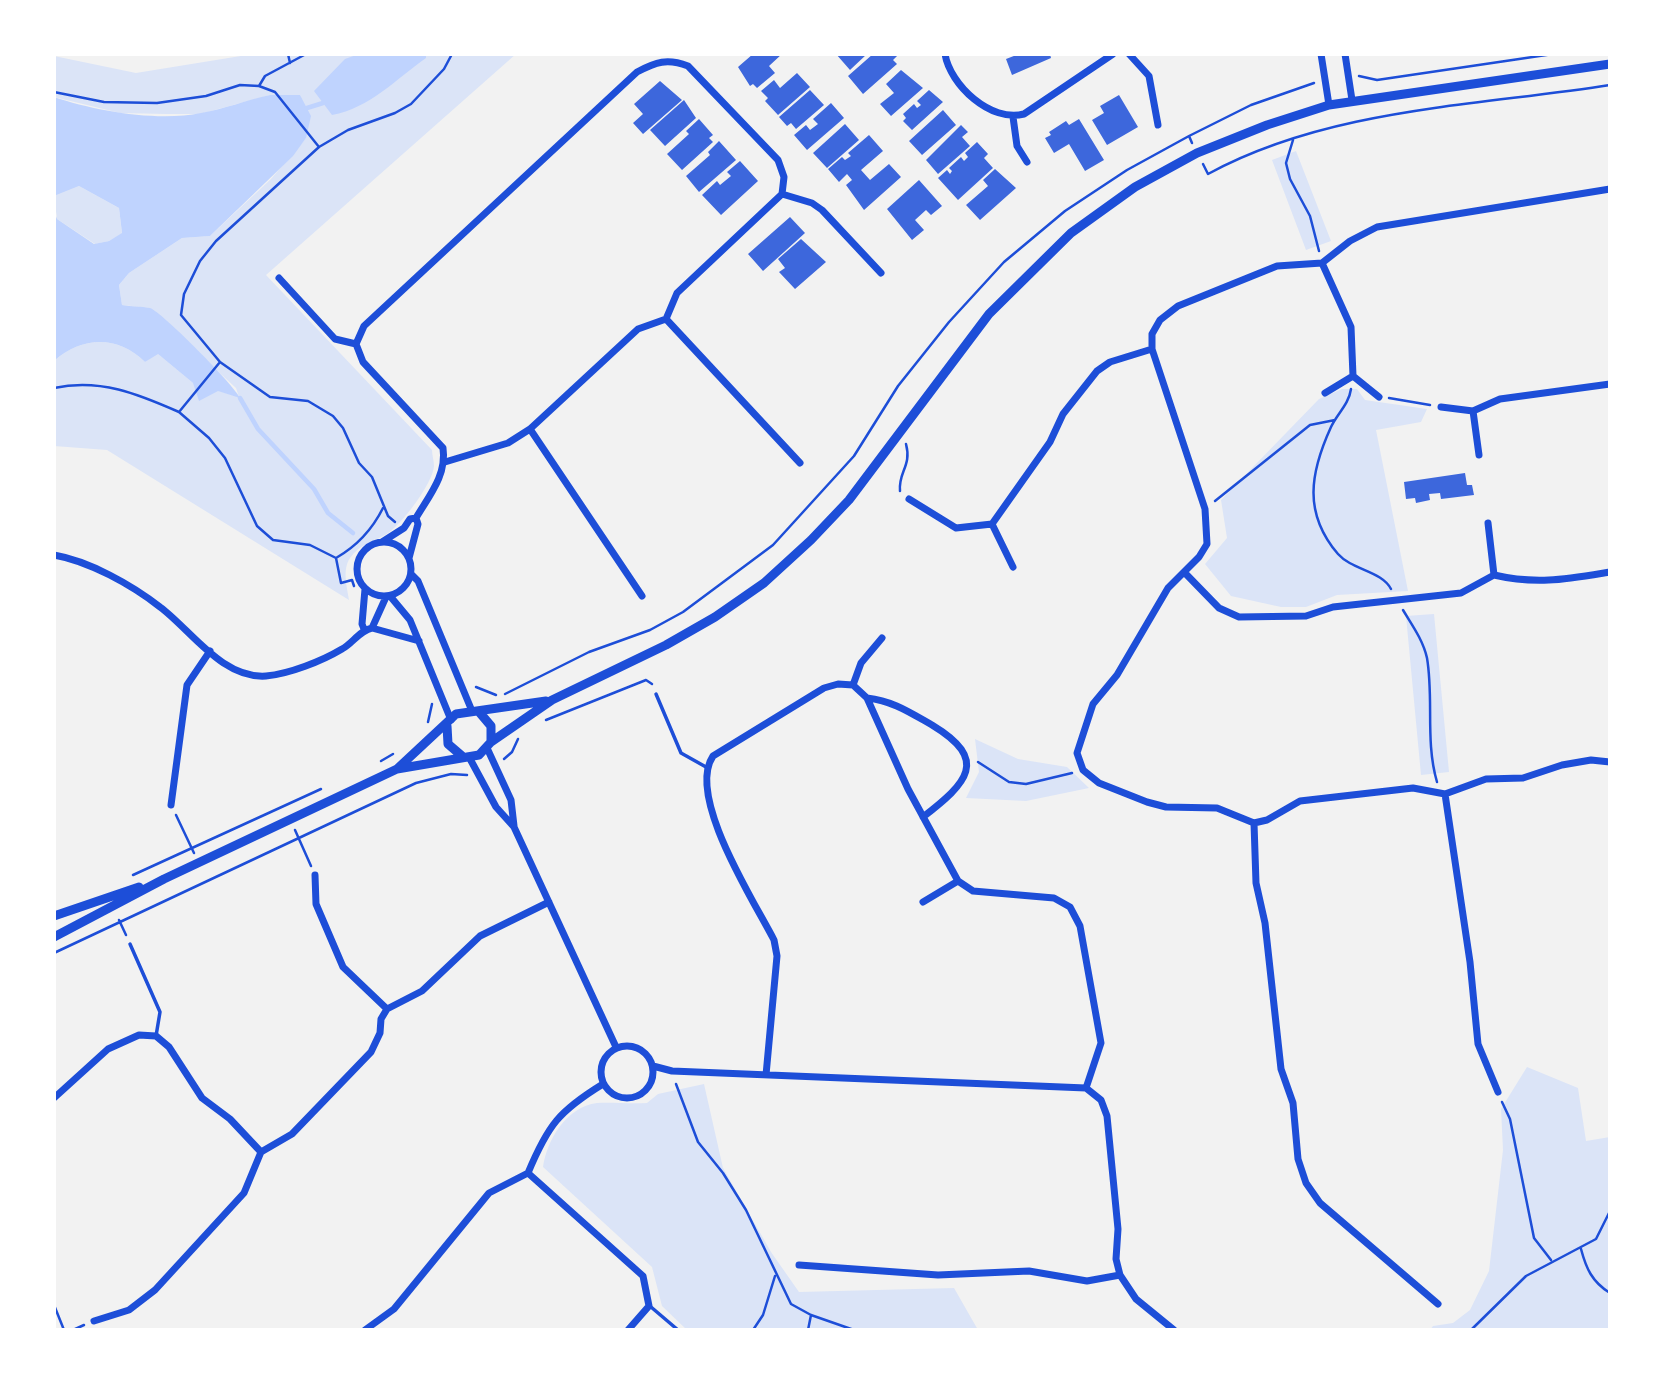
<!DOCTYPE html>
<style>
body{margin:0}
#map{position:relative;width:1664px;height:1384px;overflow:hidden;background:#f2f2f2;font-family:Quicksand,sans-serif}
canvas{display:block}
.frame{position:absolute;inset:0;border:56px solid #fff;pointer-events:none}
</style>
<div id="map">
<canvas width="1664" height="1384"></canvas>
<div class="frame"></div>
</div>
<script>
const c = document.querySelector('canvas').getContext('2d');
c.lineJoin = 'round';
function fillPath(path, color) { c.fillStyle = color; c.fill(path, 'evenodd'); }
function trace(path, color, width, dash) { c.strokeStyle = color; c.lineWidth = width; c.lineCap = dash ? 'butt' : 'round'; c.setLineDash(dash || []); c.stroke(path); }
fillPath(new Path2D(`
 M253,54H516L266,275L432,450C432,455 434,461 434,466C433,483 401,526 385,535C372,542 360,544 350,558C342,570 347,587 349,600L107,450L54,446V361C82,336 118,335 145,362L157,353L193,383L239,397L236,388L149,308L122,305L119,285L129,273L182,238L210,236L271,179L306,138L300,95H270L200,114H166L120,113L54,97V56L136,73Z
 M1296,151L1331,241L1306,250L1272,160Z
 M79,186L119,208L122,234L109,241L95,244L57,219L54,196Z
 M1342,389H1357L1365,400L1427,409L1421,422L1376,430L1408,591L1337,595L1306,607H1281L1231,596L1205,564L1227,538L1221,500L1319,399Z
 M1434,614L1449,772L1421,775L1406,616Z
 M975,739L1018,759L1067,767L1089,788L1026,801L966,798L979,772Z
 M1527,1067L1578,1088L1586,1141L1610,1137V1330H1430L1433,1326L1453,1323L1470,1310L1489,1271L1503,1150L1501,1109Z
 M704,1084L723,1168L771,1252L799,1292L954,1288L978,1330H687L662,1306L652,1267L543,1167C547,1140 566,1107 597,1103C611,1102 631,1104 647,1103L658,1094Z`), '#dbe4f7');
fillPath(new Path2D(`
 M359,54H426V58C396,79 370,108 332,115L314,91L345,59Z
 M270,95H300L311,116L306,138L293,156L210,236L182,238L129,273L119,285L122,305C132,307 141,306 150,308C162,312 236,387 240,398L218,391L199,401L193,383L158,354L145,362C118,335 82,336 54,361V211L57,219L94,244L109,241L122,233L119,208L79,186L54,196V97C95,111 158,122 201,113C224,109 247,100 270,95Z`), '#bfd3fe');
trace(new Path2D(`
 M307,108L323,103
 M240,398L258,429L314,489L328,513L353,533`), '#bfd3fe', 4.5);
fillPath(new Path2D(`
 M753,54H782L769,66L775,73L757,88L753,84L750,86L738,67Z
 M836,54H867L850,70Z
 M873,54H899L893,60L897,64L863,94L848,76Z
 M1019,54H1050L1051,58L1012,75L1006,59Z
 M901,70L923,88L891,116L880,104L894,93L886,84Z
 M797,73L810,87L778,115L765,101L768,98L761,91L774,80L780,88Z
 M660,81L682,100L643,134L633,123L643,114L634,104Z
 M810,90L824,105L796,129L791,123L787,126L779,117Z
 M929,90L943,102L912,130L903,121L906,118L903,114L914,104L917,108L921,105L917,101Z
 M1119,95L1138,127L1107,145L1092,120L1104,113L1100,106Z
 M684,100L696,118L665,146L650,130Z
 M831,103L844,118L807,150L794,135L806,125L810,130L818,124L813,119Z
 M943,110L956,125L922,155L909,141Z
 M699,119L713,135L709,138L713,142L682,170L667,154L689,134L686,131Z
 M1079,119L1104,160L1085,171L1069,144L1054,153L1045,138L1051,135L1049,132L1066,121L1069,125Z
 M845,124L859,140L827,168L813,153Z
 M961,125L968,132L962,137L970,146L938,174L926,160Z
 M869,135L883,151L861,170L870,180L889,164L901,177L864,210L846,185L852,180L847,174L839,182L828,169L842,157L845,160L851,156L848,153Z
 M719,141L736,160L699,192L686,176L710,155L708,152Z
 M977,142L988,154L984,158L993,168L958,200L938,178L947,170L950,174L952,171L949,168L961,157L964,161L968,157L965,153Z
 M740,161L758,181L721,215L702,195L717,181L720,185L731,176L727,172Z
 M995,169L1016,188L980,220L966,205L988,186L983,180Z
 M919,180L942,206L931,215L926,210L915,220L924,230L912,240L887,209Z
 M790,217L805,233L763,271L748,254Z
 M801,239L826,262L795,289L779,272L785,268L778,259Z
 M1465,473L1467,485H1472L1474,495L1441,499L1440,493L1429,494L1430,500L1416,503L1415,498L1406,499L1404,482Z`), '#3d67dc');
trace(new Path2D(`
 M288,54L290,63
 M1359,76L1377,80L1553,54
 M259,86L265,76L306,54
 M54,92L104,102L157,103L206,96L240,85L259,86L275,92L319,147
 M1189,136L1251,105L1314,83
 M1293,140L1286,163L1290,179L1310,216L1319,251
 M1203,164L1208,174C1329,108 1477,106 1610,85
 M220,362L270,397L308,401L333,416L343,428L359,463L372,477L388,516L395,522
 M54,388C100,378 138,394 179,412L220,362L181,315L184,294L200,261L216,241L319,147L348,130L395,113L411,104L444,69L452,54
 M1351,389C1349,404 1337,414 1331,427C1310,473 1303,513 1338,554C1352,570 1382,571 1391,589
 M1389,398L1430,405
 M179,412L209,438L225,458L257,526L273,540L310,545L336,558L341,583L352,580L354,586
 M900,491C898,472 912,466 906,444
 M1215,501L1310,425L1335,420
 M336,558C357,546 372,530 383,508
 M1403,610C1412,625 1423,640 1427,658C1434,699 1425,741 1437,782
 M476,687L496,695
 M505,694L589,652L650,630L683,612L773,545L854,456L898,386L949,322L1004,262L1065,211L1127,170L1189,136L1192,143
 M546,720L646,680L652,684
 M428,722L432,704
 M504,759L512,752L518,739
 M381,761L393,754
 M978,762L1009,782L1026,784L1072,773
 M176,815L194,853
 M295,830L311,866
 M133,875L321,789
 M119,920L126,935
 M54,953L416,783L451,774L467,775
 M676,1084L698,1142L723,1173L746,1210L791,1304L811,1315L854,1330
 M1502,1102L1510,1119L1534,1238L1551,1260
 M1581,1249C1586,1268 1592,1282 1610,1293
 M54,1305L64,1330
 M73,1330L84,1325
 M753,1330L763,1315L775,1276
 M808,1330L811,1315
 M1471,1330L1526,1276L1596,1239L1610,1211`), '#1d4ed8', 2.5);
trace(new Path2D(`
 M656,694L681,753L706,767
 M130,944L160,1012L156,1036
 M651,1307L678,1330`), '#1d4ed8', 3.5);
trace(new Path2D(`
 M945,54C950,85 991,123 1024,114L1113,54
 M1129,54L1149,76L1158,125
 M1321,54L1329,105
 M1345,54L1352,100
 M1013,117L1017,146L1027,162
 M782,194L812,203L822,210L881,273
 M1322,263L1351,327L1353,376
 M279,278L335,339L356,344
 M666,319L800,463
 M1325,393L1353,376L1379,397
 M1441,407L1473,411L1500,399L1610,384
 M1473,411L1479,455
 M530,429L642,596
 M909,499L956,528L992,524L1050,442L1063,414L1097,371L1110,362L1152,349
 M1488,523L1494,575
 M992,524L1013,567
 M357 569a27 27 0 1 1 54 0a27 27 0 1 1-54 0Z
 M382,542L404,528L410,519L416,518C429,496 447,475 443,448L363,362L356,344L364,326L637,72C656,62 667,58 688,66L778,160L784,177L782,194L677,293L666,319L638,329L530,429L508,443L445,462
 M54,555C89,561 132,585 160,607C191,630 222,679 266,676C289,674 322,661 342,649C353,643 359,631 372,628L386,597
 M409,558L418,524L416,518
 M1184,572L1219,608L1239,617L1306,616L1333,607L1461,593L1494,575C1537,585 1567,579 1610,572
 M411,574L418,581L472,711
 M390,596L410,620L451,720
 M372,628L419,641
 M364,629L362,624L365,589
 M853,685L861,663L882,638
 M867,698C893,701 909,712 932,725C990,760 967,783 923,817
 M487,748L511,800L514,826
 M469,757L496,807L514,827L616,1047
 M1610,762L1591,760L1562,765L1523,778L1486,779L1445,794L1413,788L1300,801L1267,820L1254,823L1217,808L1166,807L1147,802L1099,783L1083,770L1077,753L1093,704L1117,675L1168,588L1199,557L1207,544L1205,509L1152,349V334L1160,320L1178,306L1277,266L1322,263L1350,241L1377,227L1610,189
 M1445,794L1470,962L1478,1044L1498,1092
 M171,805L187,685L210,651
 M1254,823L1256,883L1265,923L1281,1069L1293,1103L1298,1159L1306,1183L1320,1203L1438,1304
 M315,875L316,904L343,967L387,1009
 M923,902L958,881
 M601 1072a26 26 0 1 1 52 0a26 26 0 1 1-52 0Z
 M653,1066L672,1071L1086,1088L1101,1100L1107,1116L1118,1229L1116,1259L1120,1275
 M766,1075L777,956L774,940C754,901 686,796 713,756L824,688L838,684L853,685L867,698L908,789L958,881L973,891L1054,898L1070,907L1080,926L1101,1043L1086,1088
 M54,1098L108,1049L139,1035L156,1036L169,1047L202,1098L230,1119L261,1152
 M528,1173L643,1276L649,1306L628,1330
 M799,1265L938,1275L1029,1271L1087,1281L1120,1275L1136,1299L1174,1330
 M94,1321L129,1310L155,1290L244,1193L261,1152L292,1134L371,1052L380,1033L381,1019L387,1009L422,991L480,936L549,902
 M365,1330L394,1309L489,1193L528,1173C548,1125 559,1111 603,1084`), '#1d4ed8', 7);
trace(new Path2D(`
 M480,713L491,726V742
 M447,726L448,744L462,756
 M397,769L479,755L491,742L552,700L666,645L715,617L764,583L811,540L849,500L989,314L1071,233L1135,187L1197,153L1267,125L1329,105L1610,64
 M54,916L139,887
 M54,937L164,879L397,769L456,714L546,701`), '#1d4ed8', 9);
</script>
